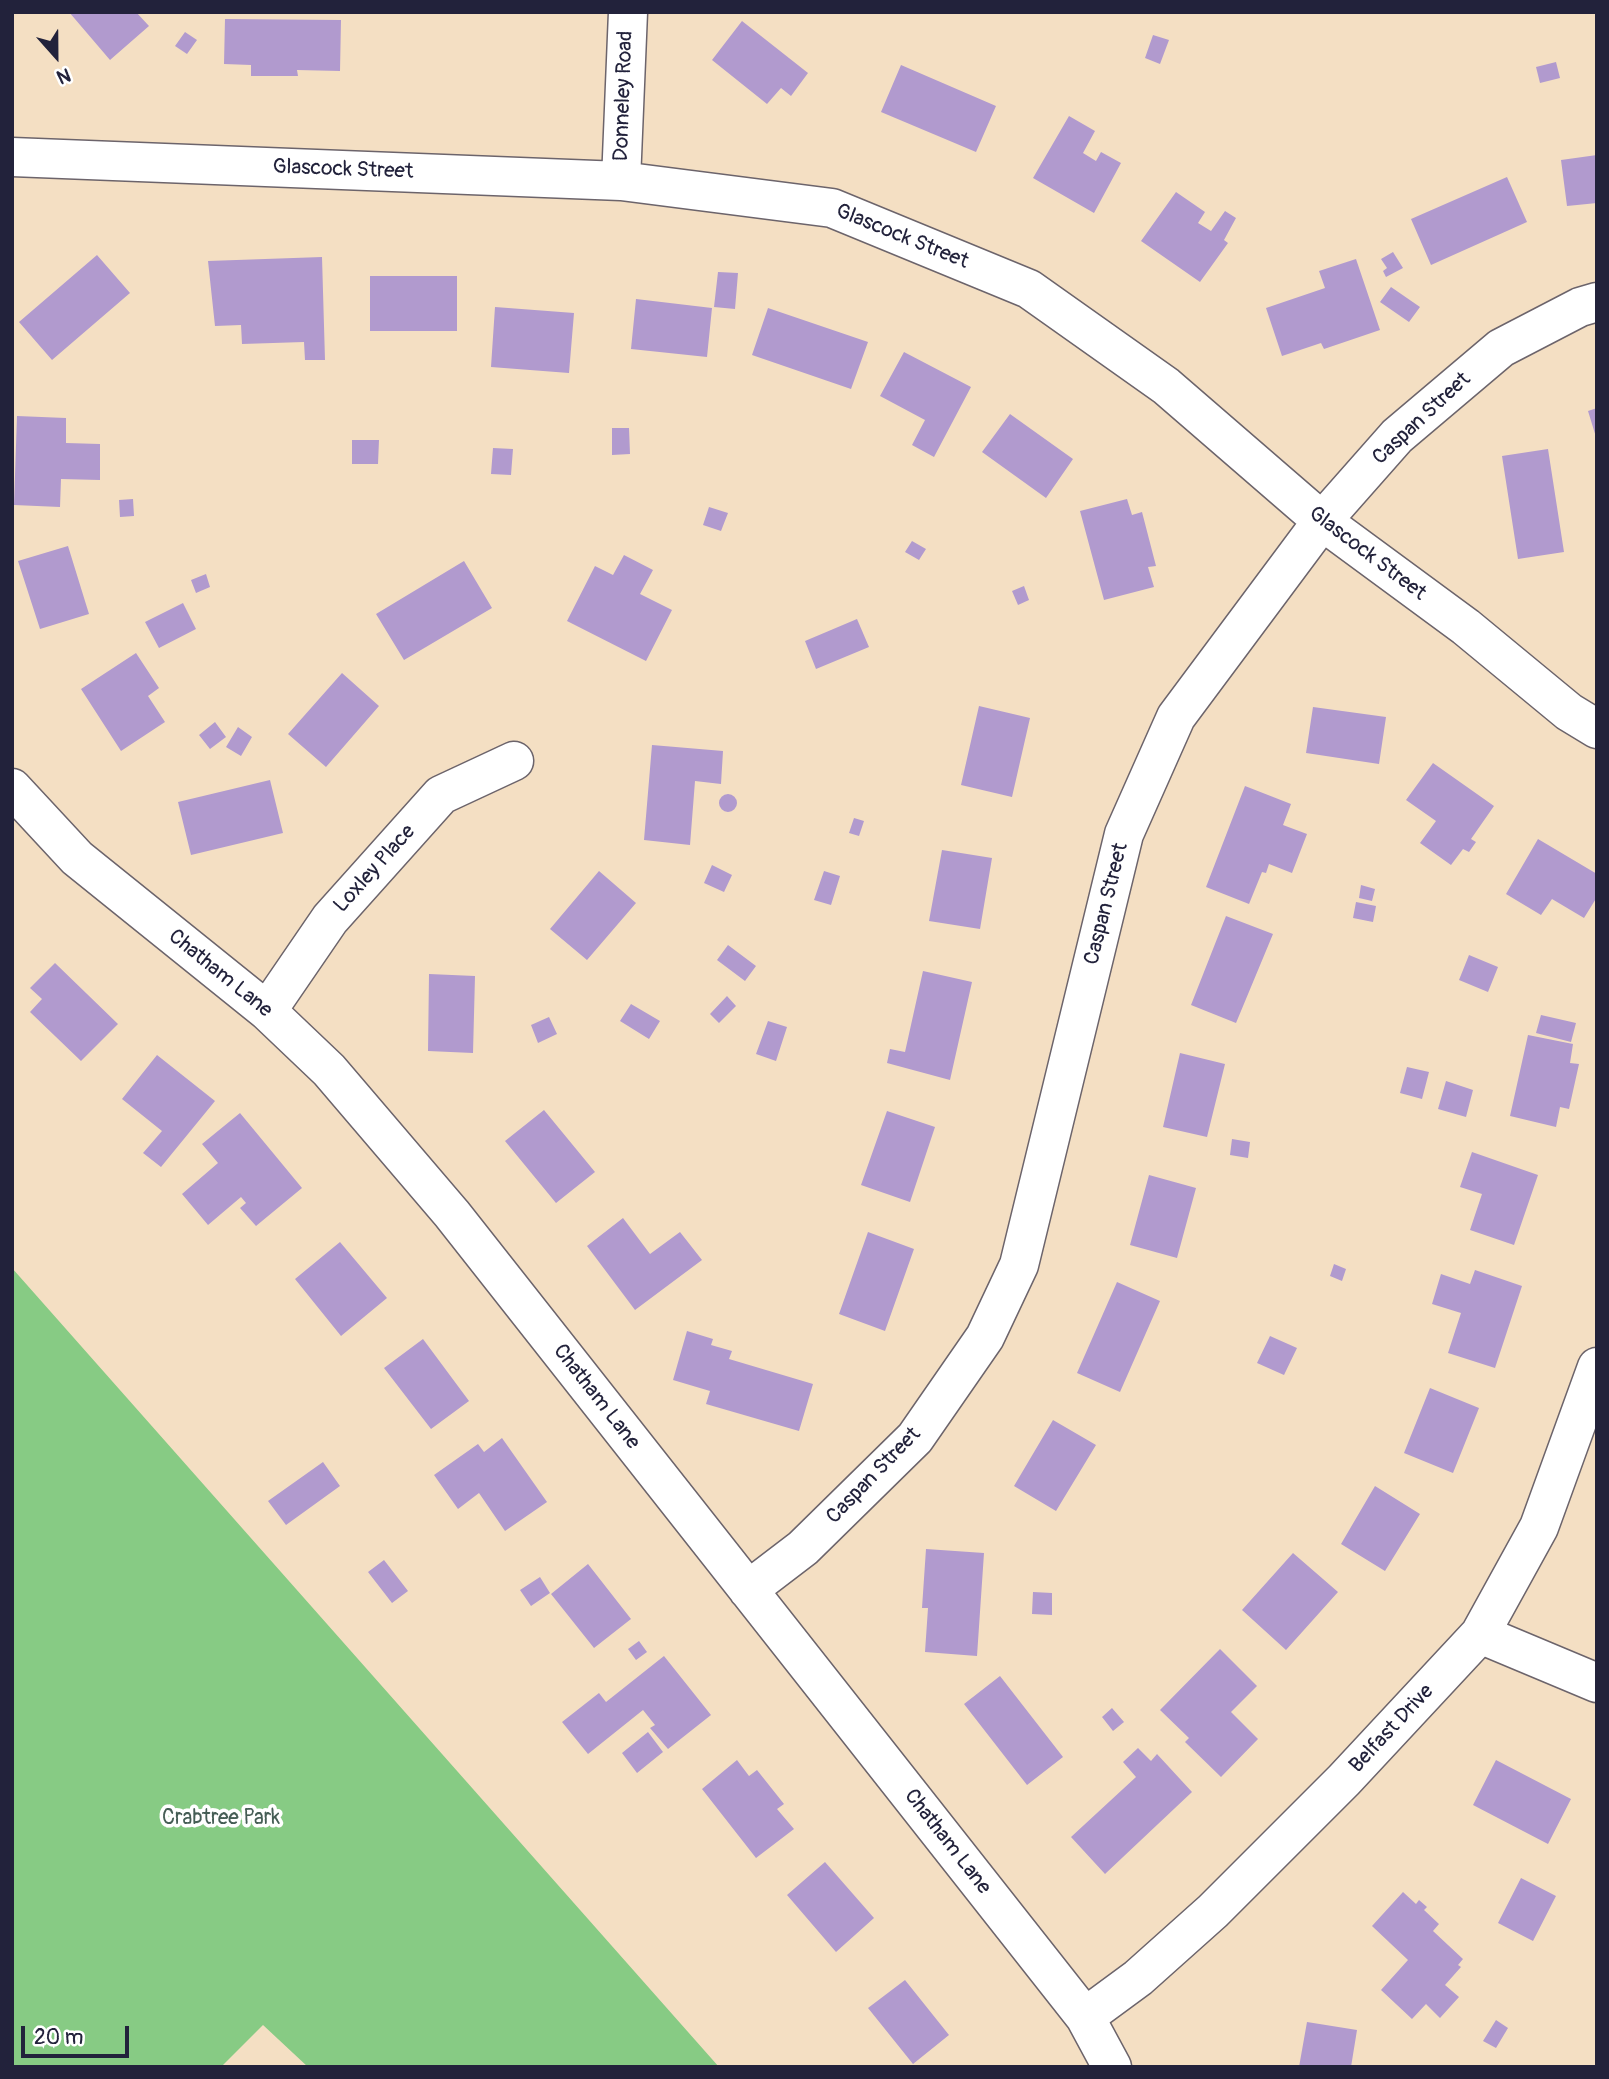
<!DOCTYPE html>
<style>
body{margin:0}
#map{position:relative;width:1609px;height:2079px;overflow:hidden;background:#f4dfc3;font-family:Pangolin,sans-serif}
canvas{display:block}
.frame{position:absolute;inset:0;border:14px solid #22223b;pointer-events:none}
.north{position:absolute;left:21px;top:21px;width:70px;height:70px;-webkit-text-stroke:5px #fff;paint-order:stroke;rotate:159deg;font-size:19px;font-weight:700;line-height:28px;text-align:center;color:#22223b}
.north::after{content:'';display:block;margin:auto;width:24px;height:32px;background:#22223b;clip-path:polygon(50% 0,100% 100%,50% 72%,0 100%)}
.scale{position:absolute;left:21px;top:2026px;width:108px;height:32px;box-sizing:border-box;border:4px solid #22223b;border-top:0;padding-left:9px;font-size:21px;line-height:24px;white-space:nowrap;color:#22223b;-webkit-text-stroke:5px #fff;paint-order:stroke}
</style>
<div id="map">
<canvas width="1609" height="2079"></canvas>
<div class="frame"></div>
<div class="north">N</div>
<div class="scale">20 m</div>
</div>
<script>
const c = document.querySelector('canvas').getContext('2d');
c.lineJoin = 'round';
function fillPath(path, color) { c.fillStyle = color; c.fill(path, 'evenodd'); }
function trace(path, color, width, dash) { c.strokeStyle = color; c.lineWidth = width; c.lineCap = dash ? 'butt' : 'round'; c.setLineDash(dash || []); c.stroke(path); }
function label(font, color, halo, rows, align = 'center') {
  c.font = font + ' Pangolin,sans-serif'; c.lineWidth = 7; c.setLineDash([]); c.textBaseline = 'middle'; c.strokeStyle = halo; c.fillStyle = color; for (const [text, x, y, turn = 0] of rows) {
    c.save(); c.translate(x, y); c.rotate((+turn || 0) * Math.PI / 180); c.textAlign = isNaN(turn) ? turn : align; if (halo) c.strokeText(text, 0, 0); c.fillText(text, 0, 0); c.restore();
  }
}
fillPath(new Path2D(`
 M12,1268L719,2067H308L263,2025L221,2067H12Z`), '#87cb84');
fillPath(new Path2D(`
 M69,12H136L149,26L110,60Z
 M225,19L341,20L340,71L297,70L298,76H251V65L224,64Z
 M742,21L808,73L791,96L781,88L767,104L712,60Z
 M185,32L197,40L187,54L175,46Z
 M1153,35L1169,40L1160,64L1145,58Z
 M1556,62L1560,78L1540,83L1536,67Z
 M901,65L996,106L976,152L881,112Z
 M1069,116L1095,131L1083,153L1096,161L1101,152L1121,163L1094,213L1033,178Z
 M1597,155V203L1567,206L1561,160Z
 M1507,177L1527,222L1431,265L1411,219Z
 M1176,192L1205,212L1198,223L1211,231L1225,211L1236,218L1224,240L1228,243L1200,282L1141,241Z
 M1393,252L1403,268L1386,277L1383,271L1387,268L1381,259Z
 M97,255L130,293L52,360L19,322Z
 M322,257L325,360H305L304,342L242,344L241,325L215,326L208,261Z
 M1356,259L1380,330L1324,349L1321,343L1282,356L1266,308L1325,288L1319,271Z
 M718,272L738,273L735,309L714,307Z
 M370,276H457V331H370Z
 M1391,287L1420,307L1409,322L1380,302Z
 M636,299L712,308L707,357L631,349Z
 M495,307L574,313L569,373L491,367Z
 M768,308L868,342L851,389L752,355Z
 M904,352L971,387L934,457L912,445L925,420L880,396Z
 M1597,408V437H1596L1588,411Z
 M1010,414L1073,459L1046,498L982,452Z
 M17,416L66,418V443L100,444V480L61,479L60,507L14,505Z
 M612,428H629L630,454L612,455Z
 M352,440H379L378,464H352Z
 M493,448L513,449L511,475L491,474Z
 M1548,449L1564,552L1518,559L1502,456Z
 M133,499L134,516L120,517L119,500Z
 M1127,499L1132,515L1142,512L1156,566L1148,567L1154,587L1104,600L1080,511Z
 M709,507L728,513L721,531L703,525Z
 M912,541L926,549L919,560L905,552Z
 M68,546L89,614L40,629L18,561Z
 M624,555L653,570L640,594L672,610L646,661L567,621L595,566L613,575Z
 M464,561L492,608L404,660L376,614Z
 M206,574L210,587L196,593L191,580Z
 M1024,586L1029,600L1018,605L1012,591Z
 M183,603L196,629L159,648L145,622Z
 M857,619L869,647L816,669L805,641Z
 M136,653L159,688L148,696L165,722L121,751L81,689Z
 M342,673L379,706L326,767L288,734Z
 M979,706L1030,718L1012,797L961,785Z
 M1313,707L1386,717L1379,764L1306,753Z
 M215,722L226,737L210,749L199,735Z
 M238,727L252,737L241,756L226,747Z
 M652,745L723,751L721,784L695,781L690,845L644,840Z
 M1433,763L1494,806L1471,839L1476,842L1469,852L1463,849L1451,865L1420,843L1436,821L1406,800Z
 M270,780L283,833L191,855L178,802Z
 M1245,786L1291,804L1283,825L1307,834L1292,873L1269,864L1266,873L1262,872L1249,904L1206,887Z
 M719 803a9 9 0 1 1 18 0a9 9 0 1 1-18 0Z
 M854,818L864,821L859,836L849,833Z
 M1538,839L1597,874V897L1584,918L1552,899L1541,915L1506,894Z
 M942,850L992,858L980,929L929,921Z
 M712,865L732,875L724,892L704,883Z
 M599,871L636,903L587,960L550,929Z
 M824,871L840,876L831,905L814,900Z
 M1361,885L1375,889L1372,901L1359,898Z
 M1356,902L1376,906L1373,922L1353,918Z
 M1226,916L1273,934L1236,1023L1191,1005Z
 M728,945L756,966L745,981L717,960Z
 M1469,955L1498,967L1488,992L1459,980Z
 M55,963L118,1024L81,1061L30,1012L42,999L30,988Z
 M923,971L972,982L950,1080L887,1063L890,1049L905,1052Z
 M429,974L475,976L473,1053L428,1051Z
 M727,996L736,1006L719,1023L710,1014Z
 M631,1004L660,1021L649,1039L620,1021Z
 M1541,1015L1576,1023L1571,1042L1536,1033Z
 M549,1017L557,1034L538,1043L531,1025Z
 M768,1021L787,1027L776,1061L756,1054Z
 M1528,1035L1573,1044L1570,1063L1579,1064L1569,1109L1560,1107L1556,1127L1510,1116Z
 M1180,1053L1225,1064L1207,1137L1163,1127Z
 M157,1055L215,1101L161,1167L143,1153L162,1131L122,1099Z
 M1407,1067L1429,1072L1422,1099L1400,1093Z
 M1446,1081L1473,1090L1466,1117L1438,1109Z
 M544,1110L595,1172L556,1203L505,1141Z
 M887,1111L935,1127L910,1202L861,1185Z
 M240,1113L302,1188L256,1226L240,1208L246,1203L241,1197L208,1225L182,1194L218,1163L202,1144Z
 M1232,1139L1250,1142L1248,1158L1230,1155Z
 M1472,1152L1538,1175L1514,1245L1470,1230L1482,1194L1460,1187Z
 M1149,1175L1196,1188L1177,1258L1130,1245Z
 M623,1218L650,1254L680,1232L702,1260L635,1310L587,1246Z
 M868,1232L914,1249L885,1331L839,1314Z
 M340,1242L387,1298L341,1336L295,1279Z
 M1334,1264L1346,1269L1342,1281L1330,1276Z
 M1475,1270L1522,1286L1495,1368L1448,1353L1461,1313L1432,1304L1441,1274L1470,1284Z
 M1117,1282L1160,1301L1120,1392L1077,1373Z
 M687,1331L713,1339L711,1345L732,1351L729,1359L813,1384L799,1431L706,1404L710,1391L673,1380Z
 M1270,1336L1297,1348L1284,1375L1257,1363Z
 M423,1339L469,1401L431,1429L384,1368Z
 M1430,1388L1479,1408L1453,1473L1404,1453Z
 M1053,1420L1096,1445L1056,1511L1014,1486Z
 M502,1438L547,1502L505,1531L479,1493L458,1509L434,1475L478,1444L484,1452Z
 M323,1462L340,1486L286,1525L268,1501Z
 M1375,1486L1420,1514L1385,1571L1341,1544Z
 M926,1549L984,1553L977,1656L925,1652L928,1608H922Z
 M1293,1553L1338,1592L1286,1650L1242,1610Z
 M384,1560L408,1591L392,1603L368,1572Z
 M588,1564L631,1619L594,1648L551,1594Z
 M540,1577L550,1593L531,1606L520,1590Z
 M1033,1592L1052,1593V1615L1032,1614Z
 M639,1641L647,1652L636,1660L628,1649Z
 M1220,1649L1257,1686L1231,1712L1258,1739L1221,1777L1185,1742L1189,1738L1160,1710Z
 M664,1656L711,1715L668,1749L650,1728L655,1725L643,1710L588,1754L562,1722L599,1693L606,1702Z
 M1000,1676L1063,1757L1027,1785L964,1704Z
 M1112,1708L1124,1722L1113,1731L1102,1717Z
 M648,1732L663,1752L637,1773L622,1753Z
 M1138,1748L1151,1761L1157,1754L1192,1792L1105,1874L1071,1837L1136,1777L1123,1762Z
 M737,1760L749,1776L757,1770L784,1804L777,1809L794,1829L756,1858L702,1789Z
 M1496,1760L1571,1799L1548,1844L1473,1805Z
 M825,1862L874,1918L836,1952L787,1895Z
 M1521,1878L1556,1896L1533,1941L1498,1923Z
 M1403,1892L1416,1904L1419,1900L1427,1907L1424,1910L1439,1924L1433,1931L1463,1959L1458,1965L1461,1967L1445,1985L1459,1997L1440,2018L1426,2004L1412,2019L1381,1990L1408,1960L1372,1926Z
 M905,1980L949,2035L913,2064L868,2008Z
 M1496,2020L1508,2028L1496,2048L1483,2041Z
 M1307,2022L1357,2030L1351,2067H1299Z`), '#b19ace');
const minor = new Path2D(`
 M12,157L621,181L832,208L1029,289L1166,386L1322,521L1466,627L1569,712L1597,729
 M621,181L628,12
 M12,788L77,858L267,1011L329,1070L452,1214L1085,2017L1112,2067
 M267,1011L330,919L441,795L514,761
 M748,1590L803,1548L915,1438L985,1337L1019,1265L1124,834L1176,717L1322,521L1397,436L1501,348L1580,307L1597,302
 M1480,1634L1597,1683
 M1085,2017L1138,1978L1213,1911L1344,1780L1480,1634L1539,1527L1597,1367`);
trace(minor, '#6c646b', 41);
trace(minor, '#fff', 38);
label('21px', '#22223b', '#fff', [
 ["Donneley Road",624,96,-88],
 ["Glascock Street",343,170,2],
 ["Glascock Street",902,237,22],
 ["Caspan Street",1422,419,-43],
 ["Glascock Street",1367,554,37],
 ["Loxley Place",375,869,-48],
 ["Caspan Street",1107,904,-76],
 ["Chatham Lane",220,974,39],
 ["Chatham Lane",596,1397,52],
 ["Caspan Street",874,1476,-46],
 ["Belfast Drive",1392,1729,-47],
 ["Chatham Lane",947,1842,52]
]);
label('21px', '#455d55', '#fff', [
 ["Crabtree Park",221,1819]
]);
</script>
